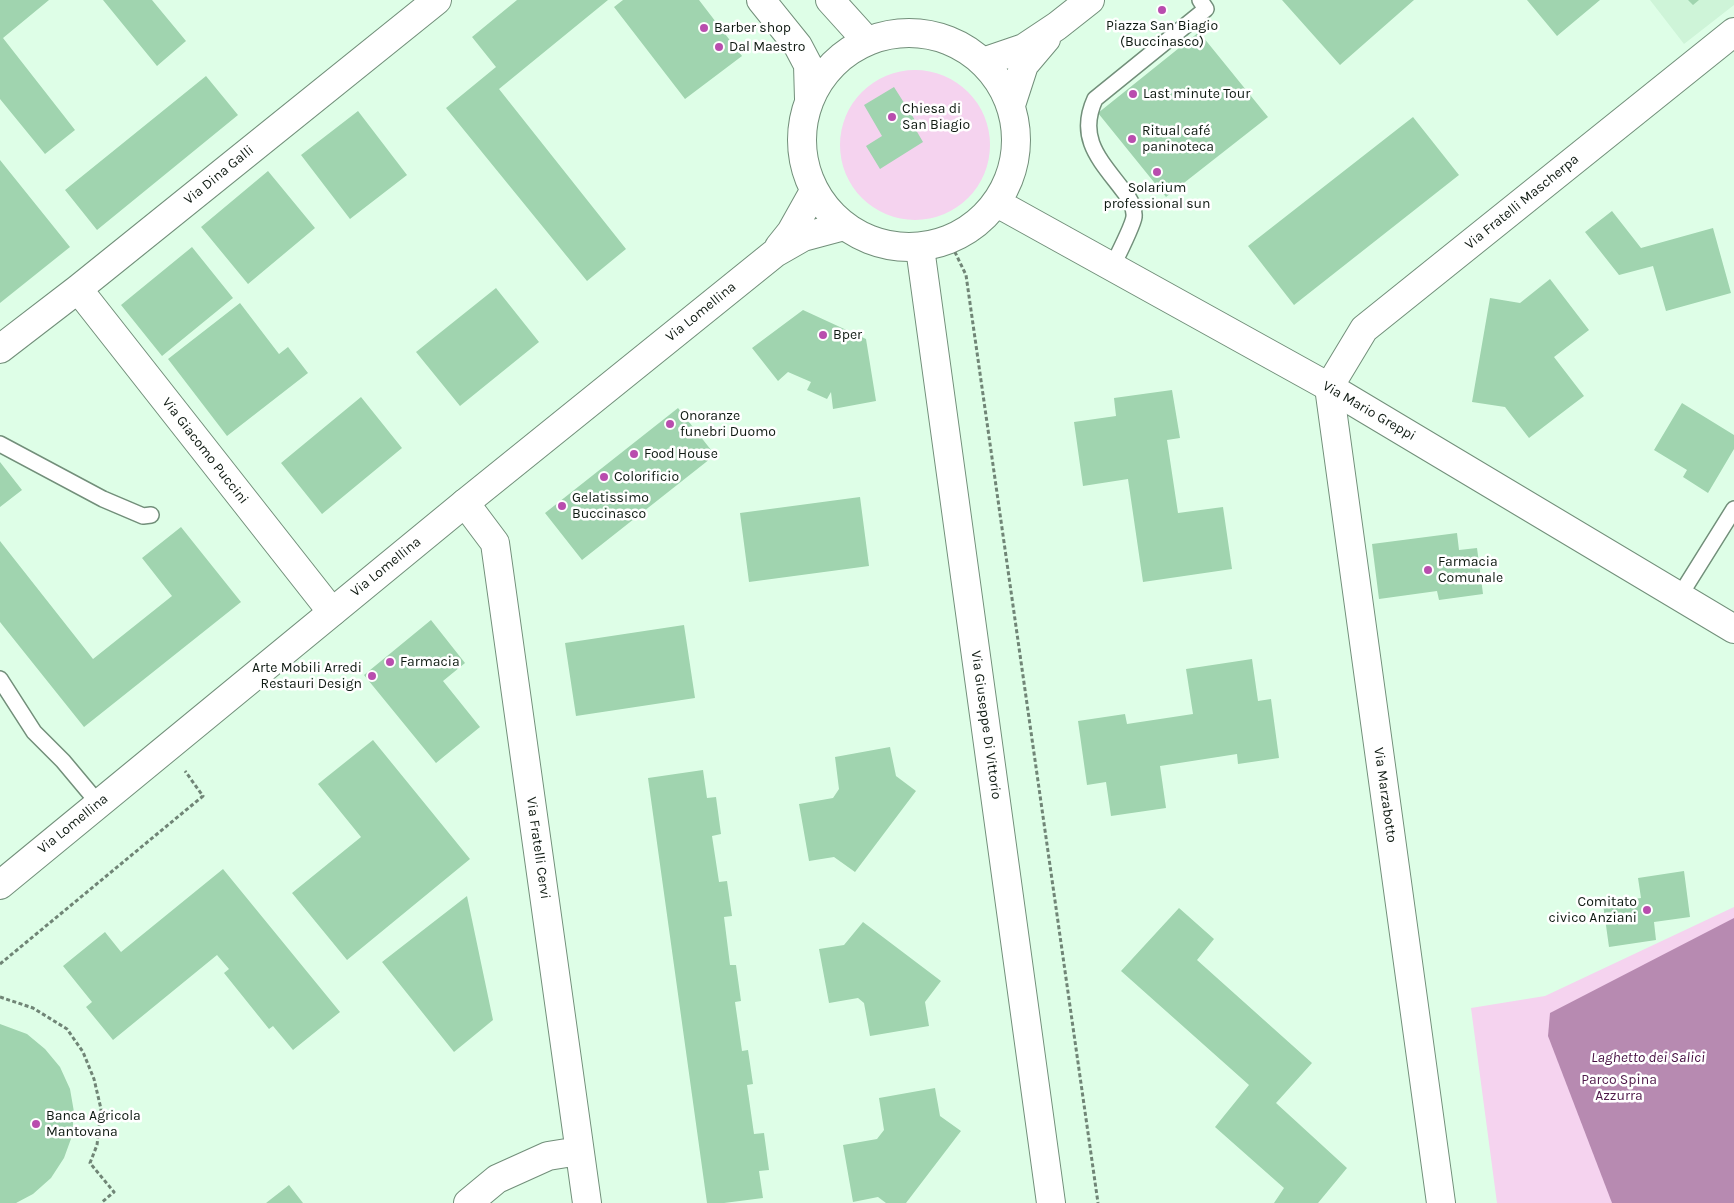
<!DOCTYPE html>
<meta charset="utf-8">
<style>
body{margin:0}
canvas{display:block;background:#defee7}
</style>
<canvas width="1734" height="1203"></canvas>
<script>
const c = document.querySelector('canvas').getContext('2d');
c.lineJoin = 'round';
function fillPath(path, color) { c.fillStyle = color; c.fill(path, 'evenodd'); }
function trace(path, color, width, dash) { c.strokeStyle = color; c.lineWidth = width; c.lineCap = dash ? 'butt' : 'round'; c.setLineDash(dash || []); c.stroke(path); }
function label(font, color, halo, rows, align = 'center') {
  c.font = font + ' Karla,sans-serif'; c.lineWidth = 5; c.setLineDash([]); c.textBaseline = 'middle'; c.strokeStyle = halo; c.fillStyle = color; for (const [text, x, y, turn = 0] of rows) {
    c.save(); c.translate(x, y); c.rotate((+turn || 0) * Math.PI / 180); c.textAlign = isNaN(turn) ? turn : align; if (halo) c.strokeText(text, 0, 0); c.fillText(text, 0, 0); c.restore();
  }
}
fillPath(new Path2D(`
 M1650,0H1734V5L1684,44Z`), '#cef4d8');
fillPath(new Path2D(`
 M840 145a75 75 0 1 1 150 0a75 75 0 1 1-150 0Z
 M1734,907V1203H1497L1471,1008L1545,996Z`), '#f5d3ef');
fillPath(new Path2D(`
 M1734,918V1203H1612L1548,1036L1550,1013Z`), '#b78ab1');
fillPath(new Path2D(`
 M0,0H49L3,38L75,130L45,154L0,99Z
 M103,0H152L186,41L157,66Z
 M517,0H608L499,89L626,249L587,281L446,108L496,67L472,37Z
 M623,0H699L742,56L685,99L614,7Z
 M1282,0H1414L1340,65Z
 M1527,0H1600L1557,36Z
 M1688,0H1699L1693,5Z
 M1199,32L1268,117L1166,197L1098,113Z
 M206,76L238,115L97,230L65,190Z
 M894,87L920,128L916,130L923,142L880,169L866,146L882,136L864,105Z
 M358,111L407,175L350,219L301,155Z
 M1413,117L1459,175L1294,305L1248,246Z
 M0,160L70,247L0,303Z
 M268,171L315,228L248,284L201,227Z
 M1612,211L1641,248L1713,228L1731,293L1666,311L1653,266L1619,275L1585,232Z
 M192,247L233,298L162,356L121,305Z
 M1550,279L1589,330L1554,357L1584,396L1529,438L1505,407L1472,402L1490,298L1520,303Z
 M496,288L539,342L460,406L416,352Z
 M240,303L279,354L288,347L308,373L227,436L168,359Z
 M803,310L866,339L876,401L833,409L831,392L827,399L807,390L811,382L788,372L778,381L752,348Z
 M1172,390L1180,438L1167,440L1178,513L1223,507L1232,569L1143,582L1128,479L1083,486L1074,422L1116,416L1114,398Z
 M361,397L402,448L322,514L281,463Z
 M1682,403L1734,435V449L1708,493L1683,477L1687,470L1654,450Z
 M678,408L715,455L582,560L545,513Z
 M0,462L22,490L0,507Z
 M860,497L869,566L749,582L740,513Z
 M181,527L241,602L84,727L0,622V541L93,659L172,596L142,558Z
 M1457,533L1459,550L1477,548L1483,594L1439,600L1437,591L1379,599L1372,544Z
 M431,620L465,663L443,681L480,727L436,763L364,675Z
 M684,625L695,698L576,716L565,643Z
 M1252,659L1258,701L1271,699L1279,758L1238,764L1237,754L1160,766L1166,808L1111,816L1106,782L1087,785L1078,721L1125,714L1127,724L1193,714L1186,669Z
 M373,740L470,859L347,960L292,893L361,837L318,784Z
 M890,747L896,776L916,791L855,872L834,857L809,861L799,804L833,798L839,789L835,757Z
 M703,770L707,798L716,797L721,834L712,836L719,882L727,881L732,916L724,917L730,965H736L741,1001L735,1002L742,1051L748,1050L753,1084L747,1085L754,1134L764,1133L769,1170L759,1171L763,1198L724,1203H707L648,778Z
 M223,869L340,1012L293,1050L273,1026L269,1029L224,973L229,969L217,955L113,1040L86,1007L92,1002L63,966L105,932L121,952Z
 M1684,871L1690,917L1654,922L1656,940L1609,947L1603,904L1641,898L1638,878Z
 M467,896L493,1020L454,1052L382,962Z
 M1179,908L1214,939L1197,960L1312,1063L1276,1103L1347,1168L1318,1203H1274L1284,1188L1215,1127L1249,1085L1121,971Z
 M863,922L941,981L925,1002L929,1026L870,1036L864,1003L858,998L829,1003L819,949L844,945Z
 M0,1024L27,1034L45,1049L60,1067L70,1089L74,1112L72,1136L64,1158L51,1178L33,1194L16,1203H0Z
 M935,1088L940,1116L961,1131L906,1203H886L878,1197L853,1202L843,1145L877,1139L884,1130L879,1098Z
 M289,1185L303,1203H266Z`), '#a0d4af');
const lane = new Path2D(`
 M1112,267C1117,257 1133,225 1134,217C1135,206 1129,197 1122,189C1100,160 1077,138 1095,99L1206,9L1200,0
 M0,444L103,499L143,516L151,515
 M1679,597L1734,509
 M0,679L34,732L63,761L99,804`);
const street = new Path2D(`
 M920,248L1051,1203
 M78,289L332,612
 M0,349L78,289L437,0
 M465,503L495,543L587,1203
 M468,1203L497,1179L548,1156L579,1151
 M1441,1203L1329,387L1364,329L1734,32`);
const secondary = new Path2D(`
 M761,0L798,46L808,65L809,99
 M830,0L867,41
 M802 140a107 107 0 1 1 214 0a107 107 0 1 1-214 0Z
 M983,62L1024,48L1057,26L1090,0
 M1011,105L1024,65L1046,39
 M997,203L1329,387L1734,629
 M779,247L791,232L814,191
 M0,885L465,503L775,253L803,237L844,226`);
trace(lane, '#728f7a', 18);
trace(street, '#728f7a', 30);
trace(secondary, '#728f7a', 30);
trace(new Path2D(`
 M952,246L966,275L1098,1203
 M0,964L203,796L185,771
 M0,997L33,1008L67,1029L83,1052L94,1079L101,1109L97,1145L90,1163L114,1192L101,1203`), '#708576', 3, [4, 2.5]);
trace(lane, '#fff', 15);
trace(street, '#fff', 28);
trace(secondary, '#fff', 28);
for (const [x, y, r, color] of [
 [1162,10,5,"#b94dae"],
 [704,28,5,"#b94dae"],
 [719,47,5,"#b94dae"],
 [1133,94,5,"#b94dae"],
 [892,117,5,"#b94dae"],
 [1132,139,5,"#b94dae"],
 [1157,172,5,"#b94dae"],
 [823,335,5,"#b94dae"],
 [670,424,5,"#b94dae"],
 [634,454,5,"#b94dae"],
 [604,477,5,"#b94dae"],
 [562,506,5,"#b94dae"],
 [1428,570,5,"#b94dae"],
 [390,662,5,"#b94dae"],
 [372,676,5,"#b94dae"],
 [1647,910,5,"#b94dae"],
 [36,1124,5,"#b94dae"]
]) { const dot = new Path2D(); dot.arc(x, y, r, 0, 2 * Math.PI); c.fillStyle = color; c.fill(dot); trace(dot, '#fff', 2); }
label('14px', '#0f1a12', '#fff', [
 ["Piazza San Biagio",1162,26,"center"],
 ["(Buccinasco)",1162,42,"center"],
 ["Barber shop",714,28],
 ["Dal Maestro",729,47],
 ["Last minute Tour",1143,94],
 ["Chiesa di",902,109],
 ["San Biagio",902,125],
 ["Ritual café",1142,131],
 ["paninoteca",1142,147],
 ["Solarium",1157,188,"center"],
 ["professional sun",1157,204,"center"],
 ["Bper",833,335],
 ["Onoranze",680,416],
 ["funebri Duomo",680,432],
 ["Food House",644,454],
 ["Colorificio",614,477],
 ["Gelatissimo",572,498],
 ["Buccinasco",572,514],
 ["Farmacia",1438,562],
 ["Comunale",1438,578],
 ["Farmacia",400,662],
 ["Arte Mobili Arredi",362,668,"right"],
 ["Restauri Design",362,684,"right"],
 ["Comitato",1637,902,"right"],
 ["civico Anziani",1637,918,"right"],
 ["Banca Agricola",46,1116],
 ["Mantovana",46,1132]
], 'left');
label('14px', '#0f1a12', '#fff', [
 ["Via Dina Galli",219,175,-39],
 ["Via Fratelli Mascherpa",1522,202,-39],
 ["Via Lomellina",701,312,-39],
 ["Via Mario Greppi",1369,411,30],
 ["Via Giacomo Puccini",205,451,52],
 ["Via Lomellina",386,567,-39],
 ["Via Giuseppe Di Vittorio",986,725,82],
 ["Via Marzabotto",1385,795,82],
 ["Via Lomellina",73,824,-39],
 ["Via Fratelli Cervi",538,848,82]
]);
label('14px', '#4f194a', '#fff', [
 ["Parco Spina",1619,1080],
 ["Azzurra",1619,1096]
]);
label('italic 15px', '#450e41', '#fff', [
 ["Laghetto dei Salici",1648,1058]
]);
</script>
